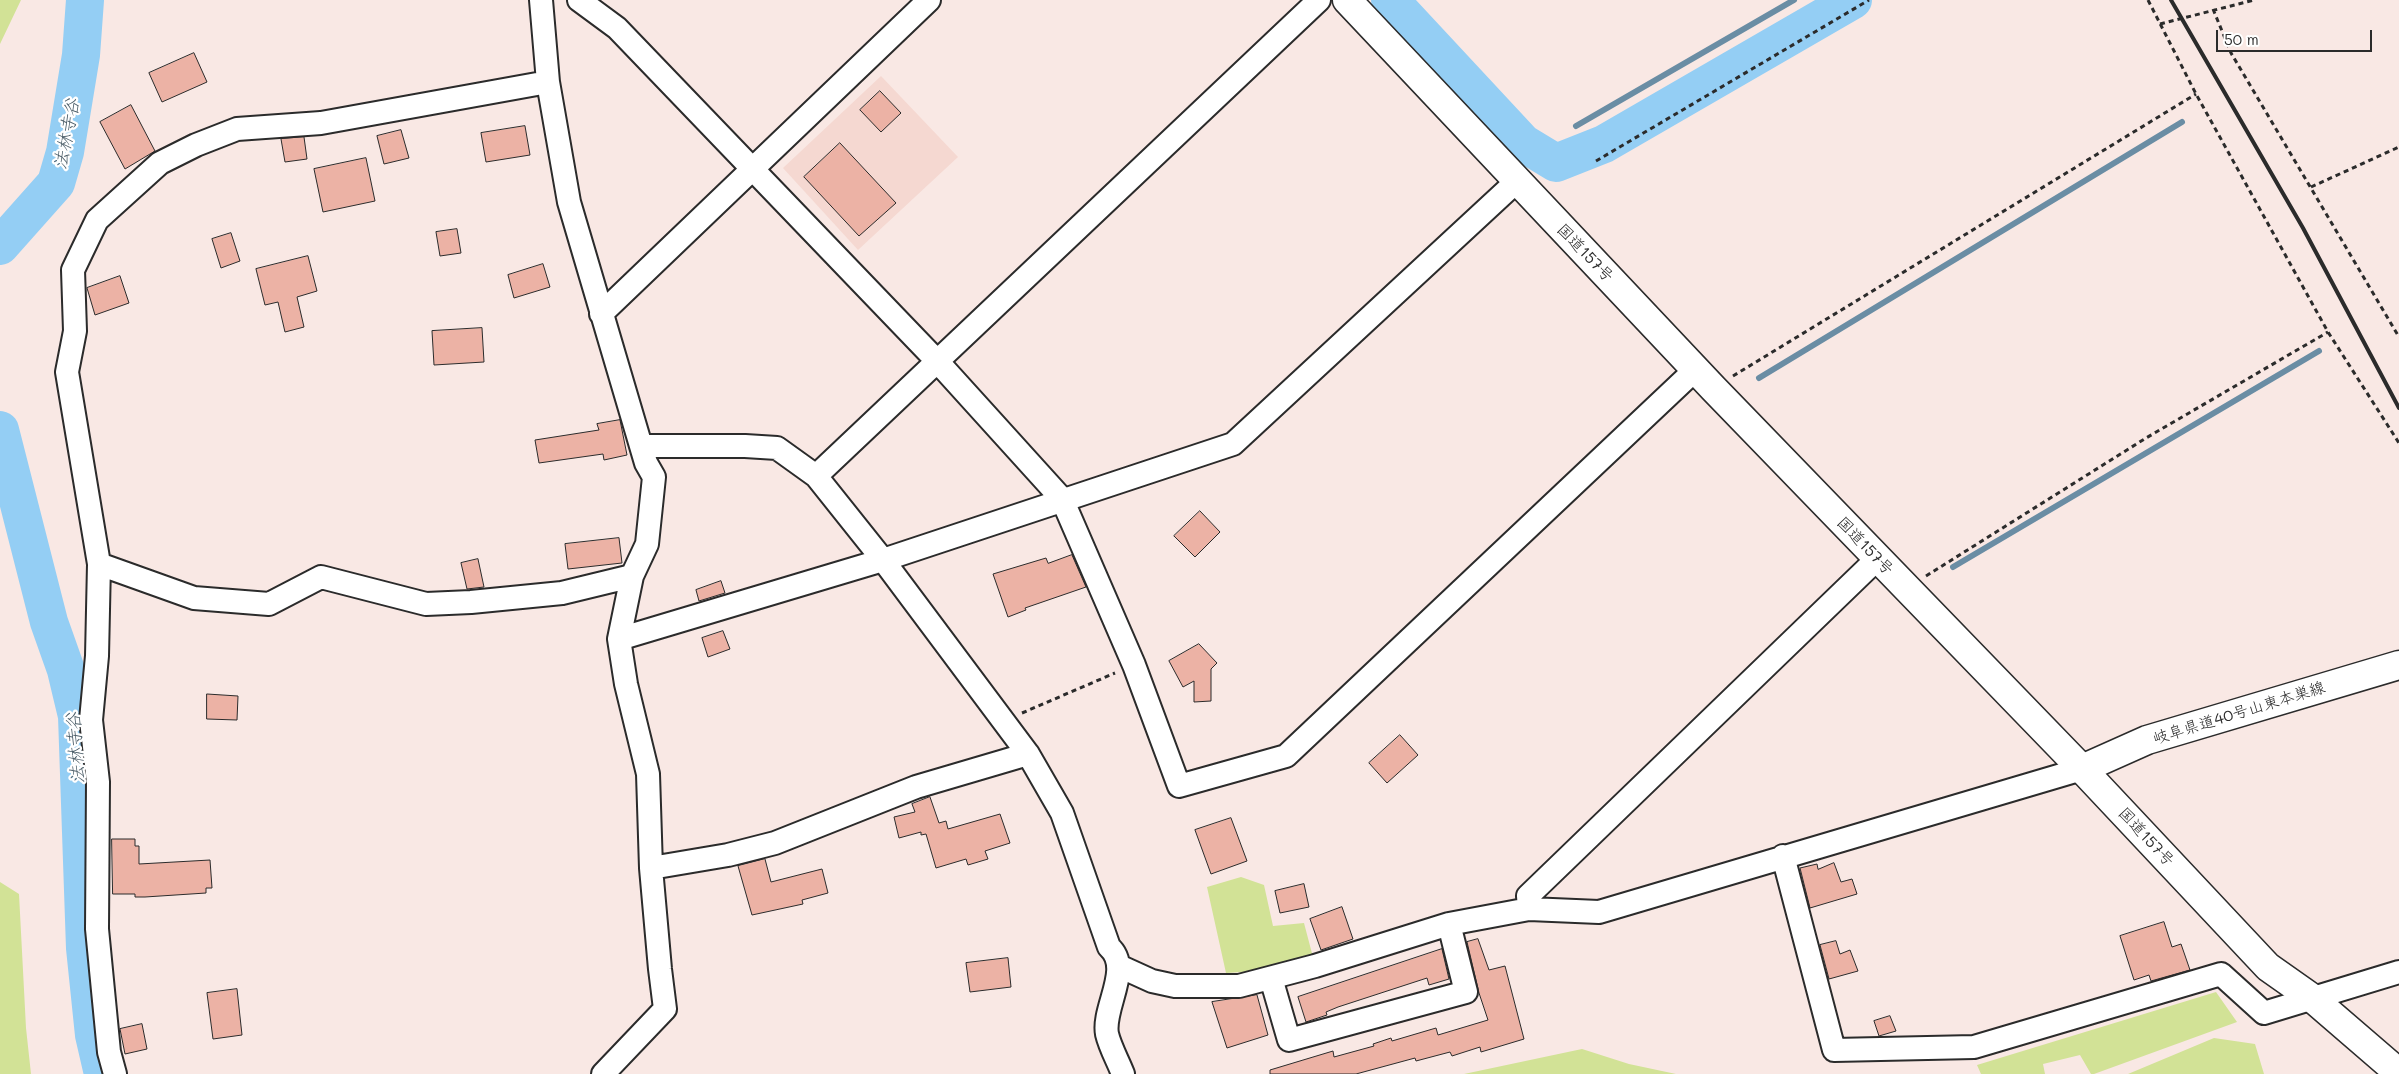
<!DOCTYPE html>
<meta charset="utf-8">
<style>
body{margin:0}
#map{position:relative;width:2399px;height:1074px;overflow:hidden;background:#f9e8e4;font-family:Mali,sans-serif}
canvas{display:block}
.scale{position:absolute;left:2216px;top:30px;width:156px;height:22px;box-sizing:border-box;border:2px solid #2b2b2b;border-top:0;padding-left:6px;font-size:15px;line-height:18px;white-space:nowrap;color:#2b2b2b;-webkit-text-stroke:4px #fff;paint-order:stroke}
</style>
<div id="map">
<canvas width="2399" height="1074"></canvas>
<div class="scale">50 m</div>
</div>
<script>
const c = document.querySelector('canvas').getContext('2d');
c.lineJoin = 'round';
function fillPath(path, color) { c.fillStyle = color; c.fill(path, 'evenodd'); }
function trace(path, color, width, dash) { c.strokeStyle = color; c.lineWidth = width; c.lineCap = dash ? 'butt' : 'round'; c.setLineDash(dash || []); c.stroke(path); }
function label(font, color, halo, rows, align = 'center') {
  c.font = font + ' Mali,"Klee One",sans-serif'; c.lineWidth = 4.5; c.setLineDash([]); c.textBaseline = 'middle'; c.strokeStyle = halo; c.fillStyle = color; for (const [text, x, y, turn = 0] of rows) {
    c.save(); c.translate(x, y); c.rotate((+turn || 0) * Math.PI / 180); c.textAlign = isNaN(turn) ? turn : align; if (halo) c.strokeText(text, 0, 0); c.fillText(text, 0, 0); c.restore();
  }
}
fillPath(new Path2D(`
 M881,76L958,157L858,250L783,168Z`), '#f5d8d1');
fillPath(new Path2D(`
 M0,0H21L0,44Z
 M1241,877L1264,885L1273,926L1304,923L1314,961L1274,970L1226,973L1207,887Z
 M0,882L19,894L26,1028L31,1074H0Z
 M2216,992L2237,1022L2094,1074H2091L2080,1055L2043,1064L2045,1074H1981L1977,1065Z
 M2214,1038L2255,1044L2264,1074H2128Z
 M1582,1049L1629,1064L1676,1074H1464Z`), '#d2e296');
trace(new Path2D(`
 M1576,126L1794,0
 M1759,378L2182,122
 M1953,567L2319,351`), '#6a8da4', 6);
trace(new Path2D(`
 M1390,0L1523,143L1556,163L1604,144L1853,0
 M0,246L56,183L65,152L81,55L85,0
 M0,430L49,622L66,670L77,716L85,948L94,1035L103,1074`), '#94cef4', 38);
const building = new Path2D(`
 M194,53L207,82L162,102L149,73Z
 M880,91L901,113L881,132L860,110Z
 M131,105L155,151L125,169L100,122Z
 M525,126L530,155L486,162L481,133Z
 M401,130L409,158L384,164L377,136Z
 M304,137L307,159L285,162L281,139Z
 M840,143L896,203L859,236L804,177Z
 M366,158L375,201L323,212L314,169Z
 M457,229L461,253L440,256L436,232Z
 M231,233L240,261L221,268L212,239Z
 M308,256L317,291L297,297L304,327L285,332L278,302L265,305L256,269Z
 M543,264L550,287L514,298L508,275Z
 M120,276L129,303L95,315L87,288Z
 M482,328L484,362L434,365L432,331Z
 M620,420L627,455L604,460L603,454L539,463L535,440L599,430L597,424Z
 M1200,511L1220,532L1195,557L1174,536Z
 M619,538L622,563L568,569L565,544Z
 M1072,555L1086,587L1025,608L1026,610L1008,617L993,574L1046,558L1048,563Z
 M478,559L484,587L467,589L461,563Z
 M721,581L725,593L699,601L696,590Z
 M723,631L730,649L708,657L702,638Z
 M1199,644L1217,663L1211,669V701L1194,702V681L1183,687L1169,661Z
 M207,694L238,696L237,720L207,719Z
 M1400,735L1418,755L1387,783L1369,763Z
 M930,797L939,823L946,821L948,829L1000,814L1010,843L985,851L988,859L968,865L966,859L936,868L926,834L921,835V832L899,838L894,817L915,812L912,804Z
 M1231,818L1247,861L1211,874L1195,830Z
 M112,839H135V846H139V864L210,860L212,888H206V893L145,897H135V894H113Z
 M765,859L771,882L822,869L828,893L802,900L803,904L752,915L738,866Z
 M1834,863L1841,882L1852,879L1857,894L1810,908L1800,868L1817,864L1818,869Z
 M1304,884L1309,907L1280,913L1275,891Z
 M1342,907L1353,939L1321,950L1310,919Z
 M2164,922L2172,947L2181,944L2190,970L2151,981L2149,975L2134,980L2120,936Z
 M1478,939L1489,970L1505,966L1524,1039L1481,1052L1480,1047L1452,1056L1450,1052L1416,1061L1415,1058L1356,1074H1270V1070L1333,1051L1334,1057L1374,1046L1373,1044L1391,1038L1392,1041L1436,1028L1438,1035L1488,1020L1479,993L1467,942Z
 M1836,941L1840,954L1850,950L1858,971L1829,979L1820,945Z
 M1442,949L1449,979L1429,985L1427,978L1338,1007L1326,1012L1327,1015L1306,1022L1298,997Z
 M1008,958L1011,987L970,992L966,963Z
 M237,989L242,1035L213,1039L207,993Z
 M1257,995L1268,1035L1227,1048L1212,1002Z
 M1890,1016L1896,1031L1879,1036L1874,1021Z
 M142,1024L147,1049L125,1054L120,1029Z`);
fillPath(building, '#ecb2a5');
trace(building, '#2b2b2b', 1);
const minor = new Path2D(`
 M541,0L548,82L569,202L646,463L654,477L647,544L632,576L619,639L626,684L648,774L651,868L660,969L665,1009L603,1074
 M579,0L617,28L937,361L1062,499L1134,665L1179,786L1286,756L1696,369
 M601,314L929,0
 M642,446H745L777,448L816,476L883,560L1028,754L1062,813L1109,947C1133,968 1102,1008 1107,1034C1110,1047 1118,1061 1123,1074
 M816,476L1319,0
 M99,564L194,598L269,604L321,577L426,604L471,602L562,593L632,576
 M619,639L883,560L1233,444L1517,181
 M1783,856L1834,1050L1974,1047L2221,974L2264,1013L2399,972
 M651,868L728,855L775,843L916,787L1028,754
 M1529,909L1528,896L1877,559
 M1119,966L1152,981L1175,986H1239L1315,966L1449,924L1529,909L1599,912L2082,769
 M1271,978L1289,1040L1466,992L1449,924
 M115,1074L109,1052L97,929L98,782L91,720L97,656L99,564L67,372L75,331L73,270L97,220L160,163L196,145L237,129L321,123L548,82`);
const primary = new Path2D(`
 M2082,769L2147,740L2399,665`);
const trunk = new Path2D(`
 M1347,0L1713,388L2082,769L2268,967L2312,998L2399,1073`);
trace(minor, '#2b2b2b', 26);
trace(primary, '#2b2b2b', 31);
trace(trunk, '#2b2b2b', 31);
trace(new Path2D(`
 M2148,0L2196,94L2328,332L2399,443
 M2213,9L2231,53L2399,337
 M2160,24L2254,0
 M1596,161L1869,0
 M2311,187L2399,147
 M1733,376L2196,94
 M1926,576L2146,438L2328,332
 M1022,713L1115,673`), '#2b2b2b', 3, [5, 4]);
trace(minor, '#fff', 22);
trace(primary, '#fff', 28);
trace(trunk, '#fff', 28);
trace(new Path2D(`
 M2171,0L2303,228L2399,408`), '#2b2b2b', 4);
label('16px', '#2b2b2b', '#fff', [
 ["国道157号",1585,253,46],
 ["国道157号",1865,546,46],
 ["岐阜県道40号山東本巣線",2239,713,-17],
 ["国道157号",2146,837,47]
]);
label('italic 18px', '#4a5c67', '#fff', [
 ["法林寺谷",67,134,-79],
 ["法林寺谷",76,748,-94]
]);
</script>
